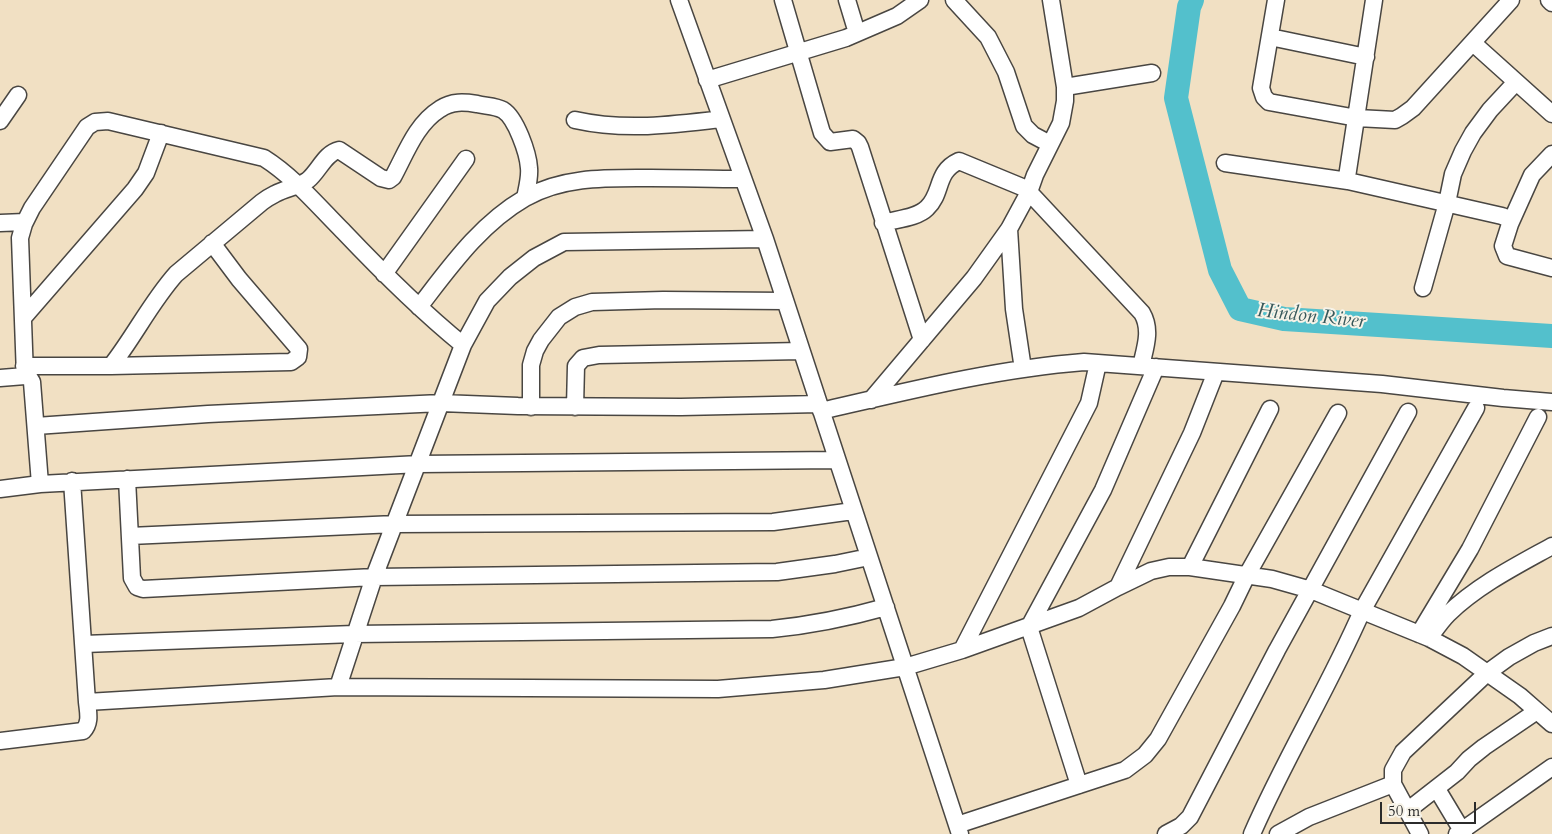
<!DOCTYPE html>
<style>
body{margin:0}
#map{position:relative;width:1552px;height:834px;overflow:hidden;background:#f1e0c3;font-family:Cardo,serif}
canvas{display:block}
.scale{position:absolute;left:1380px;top:802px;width:96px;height:22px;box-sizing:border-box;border:2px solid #2b2b2b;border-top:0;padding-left:6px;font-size:15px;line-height:18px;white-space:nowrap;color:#2b2b2b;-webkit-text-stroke:4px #f7f3e8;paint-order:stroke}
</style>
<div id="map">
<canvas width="1552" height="834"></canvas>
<div class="scale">50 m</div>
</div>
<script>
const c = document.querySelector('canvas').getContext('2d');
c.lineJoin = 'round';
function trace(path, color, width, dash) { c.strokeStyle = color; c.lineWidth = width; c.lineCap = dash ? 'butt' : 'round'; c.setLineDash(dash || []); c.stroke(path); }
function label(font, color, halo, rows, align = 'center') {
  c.font = font + ' Cardo,serif'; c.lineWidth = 4; c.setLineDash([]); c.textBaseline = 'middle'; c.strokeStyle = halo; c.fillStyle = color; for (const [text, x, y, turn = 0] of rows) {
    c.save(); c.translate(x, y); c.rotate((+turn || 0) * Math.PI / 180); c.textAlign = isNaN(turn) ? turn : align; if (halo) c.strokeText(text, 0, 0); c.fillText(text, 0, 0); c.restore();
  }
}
trace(new Path2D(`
 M1192,0L1189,7L1176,98L1220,270L1240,309L1284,319L1552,336`), '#53c0cc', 24);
const minor = new Path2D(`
 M679,0L765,239L960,834
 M783,0L822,133L830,142L853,139L858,143L860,147L922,340
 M847,0L857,33
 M954,0L988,37L1006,72L1024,126L1033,135L1050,144
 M1276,0L1261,88L1264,97L1269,102L1357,118L1395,120L1402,116L1413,108L1511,0
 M1374,0L1347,177L1348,181L1502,216L1507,218L1510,224L1503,246L1507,256L1552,268
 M1549,0L1552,3
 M1270,37L1366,57
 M1473,43L1552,114
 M707,80L846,38L897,16L920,0
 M1065,87L1152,73
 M575,120C624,131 672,125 721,119
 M0,121L18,95
 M1225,163L1348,181
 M0,223L25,222
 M883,223C897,219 917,218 927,208C943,193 935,172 959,161L1022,187L1029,192L1142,313C1152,330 1145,348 1141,366
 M1510,224L1532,175L1552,154
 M1009,229L1014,309L1023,369
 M765,239L564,242L534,258L510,277L487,301L463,345L374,577L338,687L718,689L824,680L905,667L962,650L1079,608L1118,587L1151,571L1169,567H1190L1272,579L1311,590L1429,638L1463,656L1520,696L1552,724
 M384,274L466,159
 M1423,288L1447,203L1453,174L1463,151L1473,133L1490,110L1516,82
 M419,307C450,267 480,224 525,198C564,176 608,178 651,178C682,178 712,179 743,179
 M23,318L135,189L146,173L161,133
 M24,366H111L291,362L298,357L299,349L239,279L212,243
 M111,366C134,337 151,302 176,274L262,202C266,199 271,196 275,194C286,188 298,187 308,180C319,171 325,153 339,150L381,178L389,180L393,177C406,153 416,124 440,109C452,101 464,102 477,104C485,106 496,106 503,110C516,118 528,153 529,168C530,178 527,188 525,198
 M25,376L20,238L24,224L32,208L87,127L95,122L108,121L264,158C294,177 318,206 343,231C381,271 420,310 463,345
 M0,378L25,376L29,377L32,382L40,484L419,464L837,460
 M871,400L974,278L1009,229L1029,192L1035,175L1061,123L1065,101V87L1051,0
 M531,407V365L535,351L541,340L559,317L575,307L592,302L663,300L785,301
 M575,407L576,366L583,358L599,355L801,351
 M821,411C908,391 995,369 1084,362L1382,384L1503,398L1552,402
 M36,426L208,414L441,403L518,406L681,407L819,404
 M127,479L132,578L137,587L143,589L374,577L777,572L835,564L869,557
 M0,489L40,484
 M130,536L395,524L773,522L853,511
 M1190,567L1270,409
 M1118,587L1192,433L1216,372
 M1419,634L1470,549L1538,417
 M1429,638C1435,630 1441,621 1448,614C1478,585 1516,566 1552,546
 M84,644L354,634L772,629C812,625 847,618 886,607
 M962,650L1089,403L1098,363
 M87,702L338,687
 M0,741L83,731C91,723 88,712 87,702L72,481
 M1079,785L1029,627L1103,490L1156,367
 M1437,789L1464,834
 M1407,811L1457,772L1469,759L1484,747L1537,711
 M957,825L1125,770L1145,755L1158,739L1232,606L1247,575L1338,413
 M1166,834L1181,826L1190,817L1277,650L1408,412
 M1252,834C1285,758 1329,687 1362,611L1476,408
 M1278,834L1309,817L1393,784
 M1420,834L1393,784V770L1403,752L1487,673L1509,657L1534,643L1552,636
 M1457,834L1552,767`);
trace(minor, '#494642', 19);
trace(minor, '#fff', 16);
label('italic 20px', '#37585b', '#f7f3e8', [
 ["Hindon River",1311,317,6]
]);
</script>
